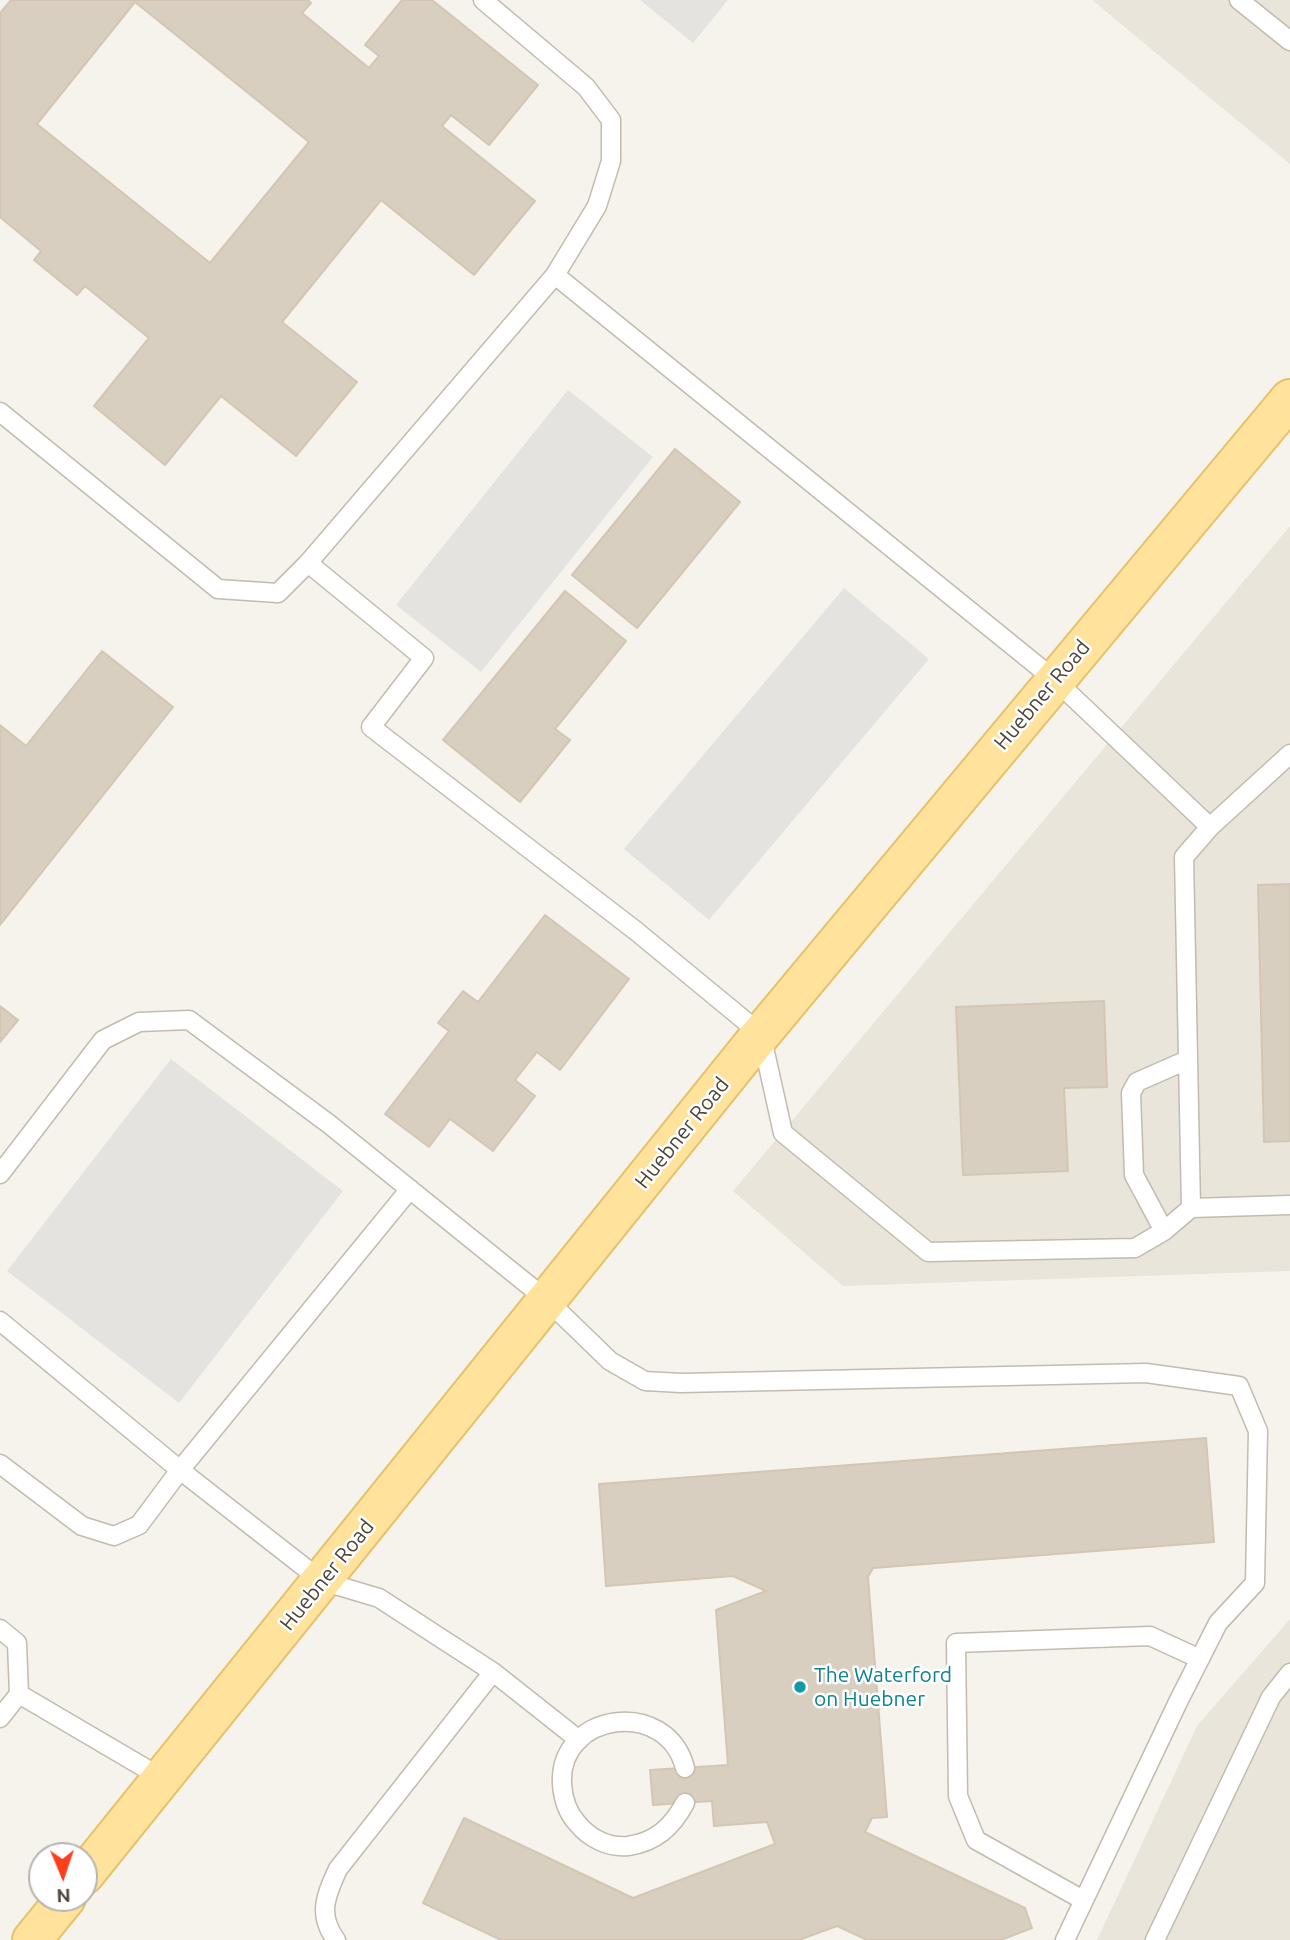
<!DOCTYPE html>
<style>
body{margin:0}
#map{position:relative;width:1290px;height:1940px;overflow:hidden;background:#f6f3ec;font-family:Ubuntu,sans-serif}
canvas{display:block}
.north{position:absolute;left:28px;top:1842px;width:70px;height:70px;box-sizing:border-box;background:#fff;border:2px solid #b7b4b0;border-radius:50%;rotate:178deg;font-size:19px;font-weight:700;line-height:28px;text-align:center;color:#4b4439}
.north::after{content:'';display:block;margin:auto;width:24px;height:32px;background:#fc3f1d;clip-path:polygon(50% 0,100% 100%,50% 72%,0 100%)}
</style>
<div id="map">
<canvas width="1290" height="1940"></canvas>
<div class="north">N</div>
</div>
<script>
const c = document.querySelector('canvas').getContext('2d');
c.lineJoin = 'round';
function fillPath(path, color) { c.fillStyle = color; c.fill(path, 'evenodd'); }
function trace(path, color, width, dash) { c.strokeStyle = color; c.lineWidth = width; c.lineCap = dash ? 'butt' : 'round'; c.setLineDash(dash || []); c.stroke(path); }
function label(font, color, halo, rows, align = 'center') {
  c.font = font + ' Ubuntu,sans-serif'; c.lineWidth = 5; c.setLineDash([]); c.textBaseline = 'middle'; c.strokeStyle = halo; c.fillStyle = color; for (const [text, x, y, turn = 0] of rows) {
    c.save(); c.translate(x, y); c.rotate((+turn || 0) * Math.PI / 180); c.textAlign = isNaN(turn) ? turn : align; if (halo) c.strokeText(text, 0, 0); c.fillText(text, 0, 0); c.restore();
  }
}
fillPath(new Path2D(`
 M1092,0H1290V164Z
 M1290,526V1271L843,1286L733,1191Z
 M1290,1619V1940H1097L1197,1726Z`), '#eae5da');
fillPath(new Path2D(`
 M640,0H728L693,43Z
 M568,390L653,457L481,672L396,605Z
 M844,588L929,659L709,920L624,849Z
 M171,1059L343,1191L179,1403L7,1271Z`), '#e5e3e0');
const building = new Path2D(`
 M11,0H308L311,3L302,13L369,68L379,56L365,45L402,0H432L538,85L489,145L451,115L442,126L535,201L474,275L381,200L282,322L357,382L296,456L221,396L165,465L94,406L149,338L85,286L77,295L34,260L41,251L0,217V13ZM135,2L309,142L210,263L37,124Z
 M675,449L740,502L637,628L572,575Z
 M565,591L626,641L555,729L570,740L520,802L443,740Z
 M102,651L173,707L0,925V725L26,746Z
 M1290,884V1141L1264,1142L1258,885Z
 M545,915L629,979L560,1070L537,1052L515,1080L535,1096L493,1151L450,1119L429,1147L385,1114L449,1031L438,1023L463,991L478,1002Z
 M1104,1001L1107,1087L1064,1088L1068,1171L963,1175L956,1007Z
 M0,1006L18,1020L0,1042Z
 M1206,1438L1214,1542L873,1568L868,1577L887,1817L872,1818L865,1832L1025,1908L1032,1928L1001,1940H867L837,1926L799,1940H501L423,1903L464,1818L633,1898L775,1844L767,1822L714,1826L712,1801L653,1805L650,1770L728,1765L716,1610L766,1591L733,1576L606,1586L599,1484Z`);
fillPath(building, '#d8cfc1');
trace(building, '#d3c7b4', 2);
const service = new Path2D(`
 M1239,0L1290,41
 M555,275L1055,680L1210,827
 M0,412L218,589L278,593L308,563L555,275L597,206L611,161V120L586,87L483,0
 M308,563L424,658L371,727L636,931L761,1034L783,1133L928,1252L1135,1248L1164,1231L1191,1208
 M1290,754L1210,827L1184,857L1191,1208L1290,1205
 M0,1174L103,1040L139,1022L189,1020L329,1124L547,1300L610,1361L645,1381L681,1383L1146,1373L1239,1386L1258,1431L1255,1583L1218,1623L1178,1702L1065,1940
 M1164,1231L1134,1175L1131,1093L1137,1082L1187,1060
 M0,1321L180,1470L322,1581L379,1598L493,1672L579,1740
 M0,1464L82,1526L114,1536L139,1525L180,1470L410,1189
 M0,1629L17,1643L19,1694L162,1778
 M0,1718L19,1694
 M685,1803C672,1827 656,1842 628,1846C608,1848 589,1838 577,1823C567,1812 563,1799 562,1784C558,1712 667,1697 685,1768
 M1083,1900L976,1840L958,1796L956,1643L1150,1636L1200,1659
 M336,1940C317,1915 326,1895 338,1869L493,1672
 M1155,1940L1271,1697L1290,1673`);
const primary = new Path2D(`
 M84,1875L761,1034L1290,399
 M32,1940L66,1898`);
trace(service, '#c2bbae', 21);
trace(primary, '#e6c16a', 42);
trace(service, '#fff', 18);
trace(primary, '#ffe39c', 38);
for (const [x, y, r, color] of [
 [800,1687,7,"#0f9aa8"]
]) { const dot = new Path2D(); dot.arc(x, y, r, 0, 2 * Math.PI); c.fillStyle = color; c.fill(dot); trace(dot, '#fff', 2.5); }
label('21px', '#4b4439', '#fff', [
 ["Huebner Road",1042,695,-50],
 ["Huebner Road",682,1133,-51],
 ["Huebner Road",327,1575,-51]
]);
label('21px', '#0d838f', '#fff', [
 ["The Waterford",814,1675],
 ["on Huebner",814,1699]
], 'left');
</script>
